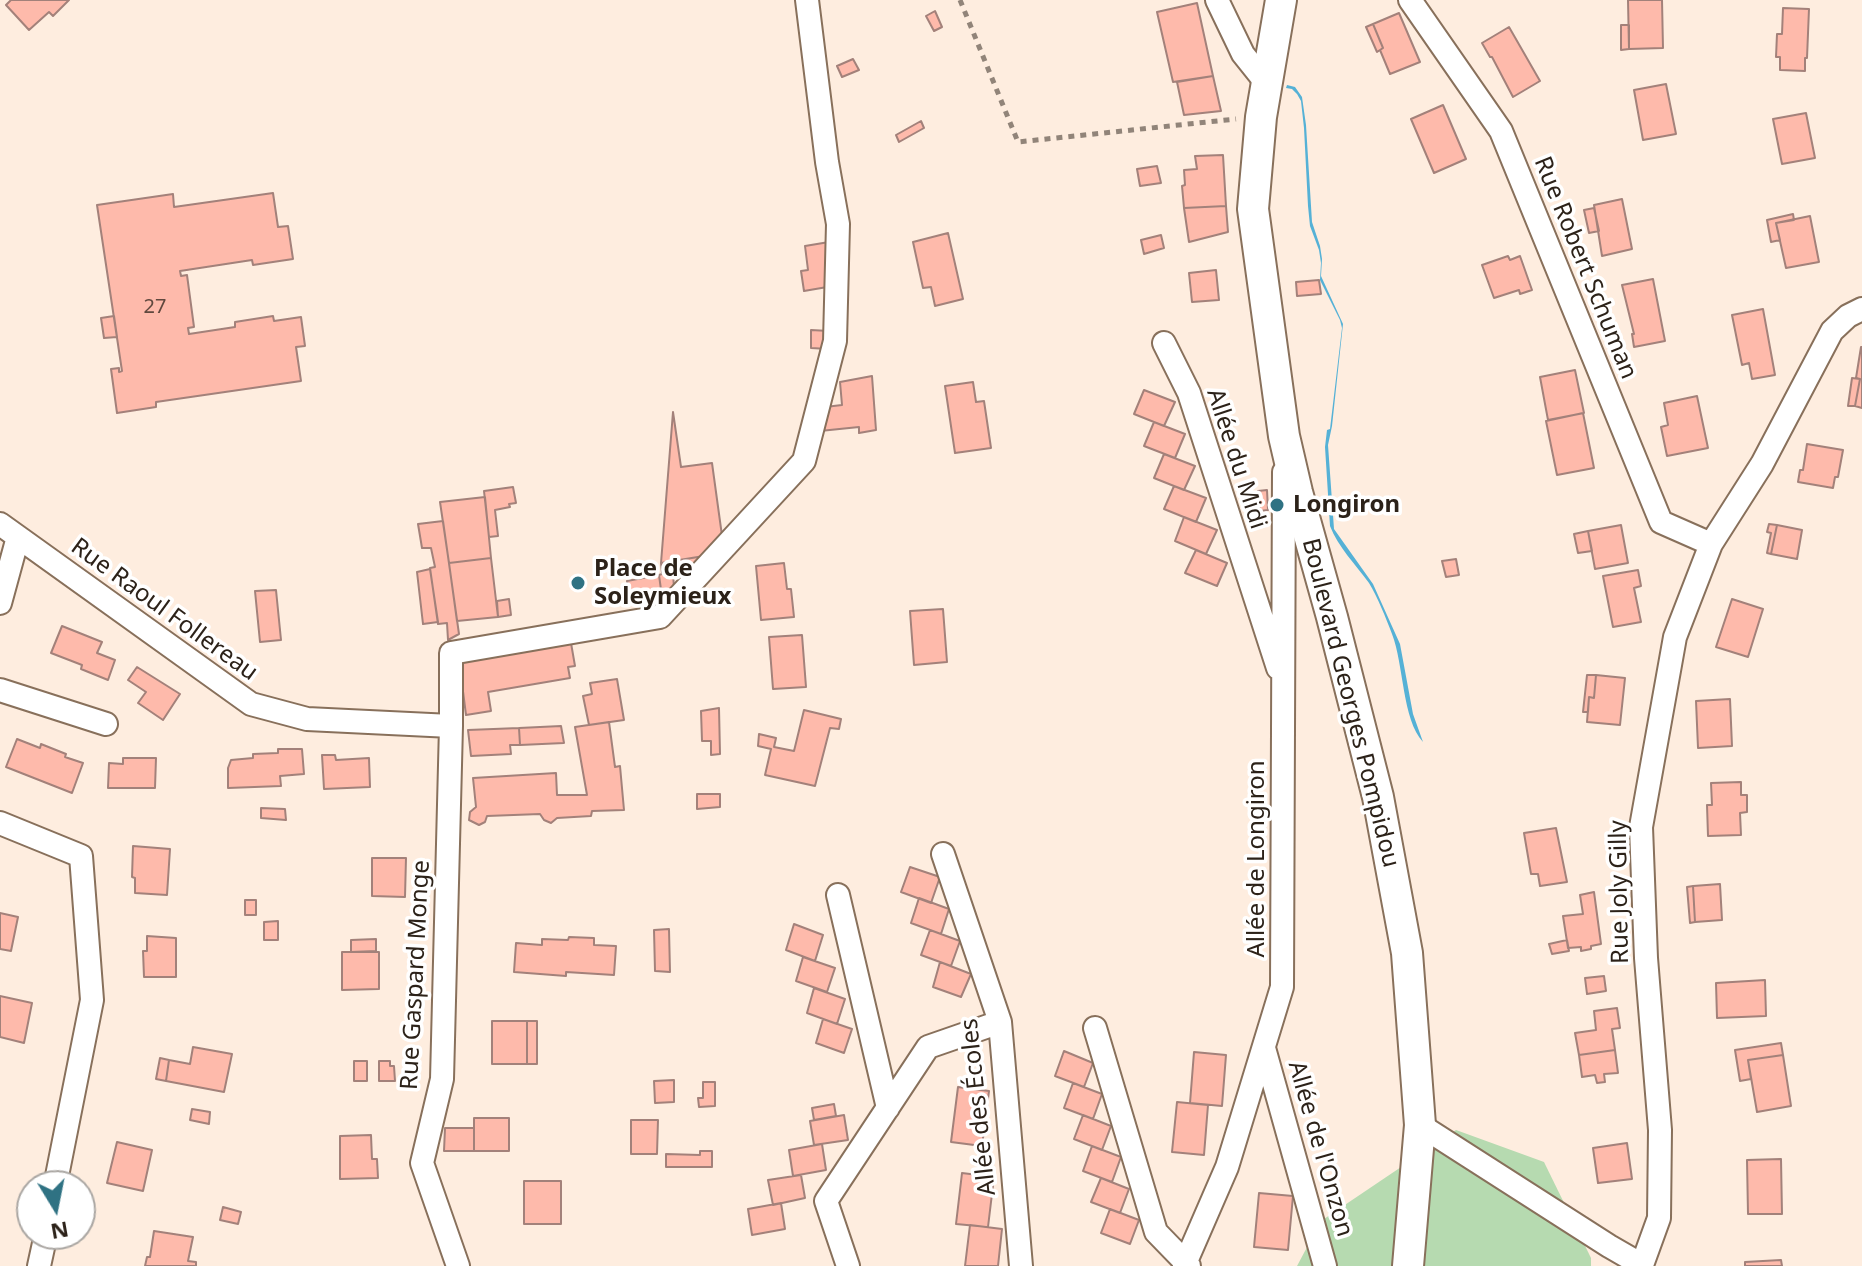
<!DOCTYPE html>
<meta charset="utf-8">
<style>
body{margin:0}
#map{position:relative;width:1862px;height:1266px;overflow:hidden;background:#feeddf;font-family:"Noto Sans",sans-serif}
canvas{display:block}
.north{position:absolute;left:16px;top:1170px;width:80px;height:80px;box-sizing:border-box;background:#fff;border:2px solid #aba7a3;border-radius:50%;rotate:170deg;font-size:22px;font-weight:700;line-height:32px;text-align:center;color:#2c2219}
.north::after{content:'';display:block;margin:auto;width:28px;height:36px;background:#2f7283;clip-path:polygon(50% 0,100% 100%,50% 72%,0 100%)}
</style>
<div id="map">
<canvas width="1862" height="1266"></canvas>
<div class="north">N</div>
</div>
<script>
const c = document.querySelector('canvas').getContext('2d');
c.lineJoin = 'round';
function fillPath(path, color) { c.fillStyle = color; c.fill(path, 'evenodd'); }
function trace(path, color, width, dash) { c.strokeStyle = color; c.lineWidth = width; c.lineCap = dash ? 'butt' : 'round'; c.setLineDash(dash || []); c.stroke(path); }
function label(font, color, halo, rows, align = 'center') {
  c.font = font + ' "Noto Sans",sans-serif'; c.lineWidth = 7; c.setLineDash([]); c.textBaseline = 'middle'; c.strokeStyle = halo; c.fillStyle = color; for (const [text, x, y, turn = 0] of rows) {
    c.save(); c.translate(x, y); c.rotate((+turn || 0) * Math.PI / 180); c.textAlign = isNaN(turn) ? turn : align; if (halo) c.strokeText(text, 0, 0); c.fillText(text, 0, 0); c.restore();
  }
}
fillPath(new Path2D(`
 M1456,1130L1544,1162L1591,1258V1266H1297L1321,1221Z`), '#b6dab0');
fillPath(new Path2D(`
 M1287,85L1295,87L1302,97L1306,125L1312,222L1320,246L1322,259L1321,276L1343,324L1332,426L1328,445L1334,529L1373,584L1400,644L1413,714L1423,742C1402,719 1404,665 1392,634C1386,618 1378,598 1369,583C1356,565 1338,547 1330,526L1325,447L1327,430L1330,429L1342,328L1340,320L1320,280L1321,263L1319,250L1310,226L1308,206L1304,128L1301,101L1297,94L1292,89L1286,88Z`), '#55b1d6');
const building = new Path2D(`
 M11,0H69L53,16L49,12L29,30L6,5Z
 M1628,0H1662L1663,48L1629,49Z
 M1197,3L1213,76L1173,82L1157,12Z
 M1783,8L1809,9L1807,58H1805V71L1780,70V57H1776L1777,34H1782Z
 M935,11L942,27L934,31L926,16Z
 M1399,13L1420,62L1390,74L1380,50L1383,48L1373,24Z
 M1373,24L1383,48L1377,52L1366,27Z
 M1621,25H1629V49L1621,50Z
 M1509,27L1540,81L1513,97L1492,57H1490L1482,43Z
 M853,59L859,70L842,77L837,66Z
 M1213,76L1221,111L1184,115L1177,82Z
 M1666,84L1676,134L1643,140L1634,90Z
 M1443,105L1466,159L1434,173L1411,119Z
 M1806,113L1815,158L1782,164L1773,119Z
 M921,121L924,128L899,142L896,135Z
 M1223,155L1226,206L1184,208L1182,186L1185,185L1184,170L1197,169L1195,156Z
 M1157,166L1161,183L1140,186L1137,169Z
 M273,193L278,227L288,226L293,259L253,265L252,260L180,271L181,276L187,275L194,327L188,328L189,334L235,327V322L273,316L274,321L301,317L305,346L296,347L301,381L156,402V407L117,413L111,369L119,368V372L122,371L97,205L173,194L174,207Z
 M1622,199L1632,249L1602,256L1594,205Z
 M1226,206L1228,232L1189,242L1184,208Z
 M1594,208L1599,231L1589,233L1584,210Z
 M1793,214L1794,220L1776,223L1780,240L1771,242L1767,220Z
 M1810,216L1819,262L1786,268L1776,223Z
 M948,233L963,299L935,306L931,287L923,288L913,242Z
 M1161,235L1164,248L1144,254L1141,240Z
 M829,242L833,286L804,291L801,271L808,270L805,246Z
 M1508,256L1510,260L1520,256L1532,290L1520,294L1519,290L1494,298L1482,265Z
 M1216,270L1219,300L1192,302L1189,273Z
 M1653,279L1665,341L1634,347L1632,334H1634L1622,285Z
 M1319,280L1321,294L1297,296L1296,282Z
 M1763,309L1775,375L1752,379L1749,363L1742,365L1732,315Z
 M114,316L117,337L104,338L101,318Z
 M811,330L829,331L828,349L811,348Z
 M1861,347H1862V408L1855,406L1860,379L1856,378Z
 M1575,370L1584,413L1548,420L1540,377Z
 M872,376L876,430L859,433V427L820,431L825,407L842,405L840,382Z
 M1852,378L1860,379L1855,406H1848Z
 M973,382L976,402L984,401L991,448L955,453L945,386Z
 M1144,390L1175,402L1164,426L1134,414Z
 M1697,396L1708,448L1667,456L1661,427L1668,425L1664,403Z
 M673,412L681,467L712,463L723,543L710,555L661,563Z
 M1583,413L1594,468L1557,475L1546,421Z
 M1154,422L1185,434L1175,458L1144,446Z
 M1807,444L1843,450L1838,477H1835L1833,488L1798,482L1800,470H1803Z
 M1164,454L1195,466L1184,490L1154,478Z
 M1174,486L1206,498L1196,522L1164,509Z
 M513,487L516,503L509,504L510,507L495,510L498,536L489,537L484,491Z
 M1267,490L1268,510L1260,511L1258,491Z
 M485,497L491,558L449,563L440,502Z
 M1184,517L1217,530L1206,554L1175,541Z
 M443,521L459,634L448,640L447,623L438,624L430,568L435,567L431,548H422L418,524Z
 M1769,524L1777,525L1771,554L1767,553L1771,533L1767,532Z
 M1621,525L1628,563L1595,569L1588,531Z
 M1777,525L1802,530L1797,559L1771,554Z
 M1588,531L1592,551L1578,553L1574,534Z
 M1196,550L1227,563L1217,586L1185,573Z
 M698,557L699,563L689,564L690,567L682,568V570L673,572L674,589L662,597L659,575L662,574L661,563Z
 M491,558L498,617L457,621L449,563Z
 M1456,559L1459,575L1446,577L1442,561Z
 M784,563L787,589H791L794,617L761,620L756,566Z
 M430,569L438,622L423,624L417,572Z
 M1638,570L1641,586L1634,588L1641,622L1613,627L1603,576Z
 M659,575L662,597L631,602L627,581Z
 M276,590L281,640L260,642L255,591Z
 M509,599L511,615L498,617L497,601Z
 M1732,599L1763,609L1748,657L1716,647Z
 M943,609L947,662L914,665L910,611Z
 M62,626L102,642L97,653L115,660L108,680L81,669L82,665L51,653Z
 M802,635L806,687L773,689L769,637Z
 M571,643L575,666L568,667L570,678L488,692L491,711L466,715L459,660Z
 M137,667L180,694L163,720L138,703L146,692L128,680Z
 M1587,675H1596L1594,698L1589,697L1588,712H1583Z
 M1596,675L1625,678L1620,725L1587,722L1589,697L1594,698Z
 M617,679L624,720L589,725L583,696L592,694L590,683Z
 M1730,699L1732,746L1698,748L1696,701Z
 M719,708L720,754L711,755V741H702L701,711Z
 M804,710L841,719L839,729L830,728L815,786L765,775L771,749L758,746L759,734L776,738L774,747L794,751Z
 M609,722L615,767L620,766L624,810L592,811L591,816L557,818L551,823L544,820L540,814L487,816L485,822L479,825L469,820L470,812L476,807L473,778L556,773L557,795H587L575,727Z
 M561,726L564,743L520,745L519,728Z
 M519,728L520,745H510L511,754L471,756L468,730Z
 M17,739L40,748L41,744L66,754L65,757L83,763L72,793L6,767Z
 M278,749H302L304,774L280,776L281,786L228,788V768L231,760L253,758V754L278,753Z
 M322,755H335L336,760L369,758L370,787L324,789Z
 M123,758H156L155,788H108L109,763L123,764Z
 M1741,782V795H1747V812L1740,813L1741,835L1708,836L1707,805H1712L1711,783Z
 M697,794H720V807L697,809Z
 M261,808L285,809L286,820L261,818Z
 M1556,828L1567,882L1540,886L1538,874H1531L1524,833Z
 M133,846L170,849L167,895L135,893V878L132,877Z
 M372,858H406L405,897L372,896Z
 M910,867L940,877L931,903L901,892Z
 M1720,884L1722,920L1695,922L1693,886Z
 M1693,886L1695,922L1690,923L1687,887Z
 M1594,892L1601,944L1591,946V949L1581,951V947L1568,948L1563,916L1583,914L1580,895Z
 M919,898L949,909L941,934L911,923Z
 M245,900H256V915H245Z
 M0,913L18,917L11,951L0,949Z
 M278,921V940H264V922Z
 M794,924L823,935L815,961L786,950Z
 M669,929L670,972L655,971L654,930Z
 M930,930L960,941L951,966L921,955Z
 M147,936L176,938V977H144L143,951H147Z
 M569,937L594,938V945L616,946L614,975L566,972V976L514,972L516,943L542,945V939L568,940Z
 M376,939V951L351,952V940Z
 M1567,940L1569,951L1552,954L1549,944Z
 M342,952H379V989L342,990Z
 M803,957L835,968L827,992L796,981Z
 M940,962L971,974L961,997L933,987Z
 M1604,976L1606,991L1587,994L1585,978Z
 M1765,980L1766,1016L1717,1018L1716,983Z
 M814,988L845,999L837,1024L807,1013Z
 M0,996L32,1003L24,1043L0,1037Z
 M1617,1008L1620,1028L1612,1029L1615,1050L1579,1055L1575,1033L1596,1030L1594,1011Z
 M823,1019L852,1029L844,1053L816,1043Z
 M492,1021H527V1064H492Z
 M527,1021H537V1064H527Z
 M1781,1043L1783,1055L1748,1060L1751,1079L1740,1081L1735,1050Z
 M193,1047L232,1054L224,1092L166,1081L169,1060L190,1064Z
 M1615,1050L1618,1073L1604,1074L1605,1082L1597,1083L1595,1075L1582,1077L1579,1055Z
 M1064,1051L1093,1063L1084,1087L1055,1076Z
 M1194,1052L1226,1055L1222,1106L1190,1103Z
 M1783,1055L1791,1106L1757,1112L1748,1060Z
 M160,1058L169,1060L166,1081L156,1079Z
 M354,1061H367V1081H354Z
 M379,1061H390V1066H394L395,1081H379Z
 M674,1080V1102L655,1103L654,1081Z
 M703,1082H715V1106L699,1107L698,1098H703Z
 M1073,1083L1102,1094L1093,1119L1064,1108Z
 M958,1087L989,1091L982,1146L951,1142Z
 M1177,1102L1208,1105L1204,1155L1172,1152Z
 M834,1104L836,1116L814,1120L812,1108Z
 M192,1109L210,1112L209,1124L190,1120Z
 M844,1115L848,1140L814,1145L810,1121Z
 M1083,1115L1111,1126L1102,1150L1074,1139Z
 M474,1118H509V1151H474Z
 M631,1120H658L657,1154H631Z
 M445,1128H474V1151H444Z
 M371,1135L372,1159H377L378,1178L340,1179V1136Z
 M117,1142L152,1150L143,1191L107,1183Z
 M1627,1143L1632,1179L1598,1183L1593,1148Z
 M822,1144L826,1170L793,1176L789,1150Z
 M1092,1146L1121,1157L1112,1182L1083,1171Z
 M700,1151H712V1167H666V1154L700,1155Z
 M1781,1159L1782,1214H1748L1747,1160Z
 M962,1173L994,1177L988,1227L956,1224Z
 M801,1175L805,1198L773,1205L768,1180Z
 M1101,1178L1129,1189L1120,1213L1091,1202Z
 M524,1181H561V1224H524Z
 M1259,1193L1293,1196L1288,1250L1254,1247Z
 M781,1203L785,1229L752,1235L748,1209Z
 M223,1207L241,1212L238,1224L220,1220Z
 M1110,1209L1139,1220L1130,1244L1101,1233Z
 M970,1225L1002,1229L998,1266H965Z
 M154,1231L193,1237L188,1261L196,1262V1266H145L147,1257H150Z
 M1781,1260L1782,1266H1745V1262Z`);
fillPath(building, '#febaab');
trace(building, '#a3817a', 2);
const minor = new Path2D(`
 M1217,0L1243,54L1267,84
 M1410,0L1501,131L1661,522L1711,544
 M1164,343L1189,393L1278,668
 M0,524L251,704L307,719L451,726
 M0,603L18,537
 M0,690L106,724
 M0,823L81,856L92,1000L55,1186
 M943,854L1000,1022L1021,1266
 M838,895L888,1108
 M1095,1028L1156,1232L1189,1266
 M1264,1048L1325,1266
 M1420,1125L1609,1246L1642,1265L1659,1218L1660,1130L1646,958L1641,827L1675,637L1711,544L1762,464L1832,331L1848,316L1862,309
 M39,1266L46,1234
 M458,1266L422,1163L442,1079L451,726V653L660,617L804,461L835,341L838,224L827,162L807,0
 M848,1266L826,1201L928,1047L1000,1022
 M1184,1266L1227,1167L1282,987L1284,472`);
const secondary = new Path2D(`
 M1281,0L1261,117L1253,209L1284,436L1297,492L1332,617L1378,797L1407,953L1420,1125L1408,1266`);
trace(minor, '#88705b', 26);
trace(secondary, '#88705b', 34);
trace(new Path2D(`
 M960,0L1018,142L1236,119`), '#918479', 5, [6, 6]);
trace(minor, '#fff', 22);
trace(secondary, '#fff', 30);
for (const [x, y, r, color] of [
 [1277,505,8,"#2f7283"],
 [578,583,8,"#2f7283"]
]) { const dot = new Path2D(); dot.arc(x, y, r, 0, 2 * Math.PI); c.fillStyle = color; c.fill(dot); trace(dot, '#fff', 3); }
label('20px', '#60483e', null, [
 ["27",155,307]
]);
label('24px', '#2c2219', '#fff', [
 ["Rue Robert Schuman",1585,268,68],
 ["Allée du Midi",1236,459,72],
 ["Rue Raoul Follereau",164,610,36],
 ["Boulevard Georges Pompidou",1350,703,76],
 ["Allée de Longiron",1257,859,-90],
 ["Rue Joly Gilly",1620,892,-91],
 ["Rue Gaspard Monge",416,975,-87],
 ["Allée des Écoles",979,1107,-96],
 ["Allée de l'Onzon",1320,1149,74]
]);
label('bold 24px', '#2c2219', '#fff', [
 ["Longiron",1293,505],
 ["Place de",594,569],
 ["Soleymieux",594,597]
], 'left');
</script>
